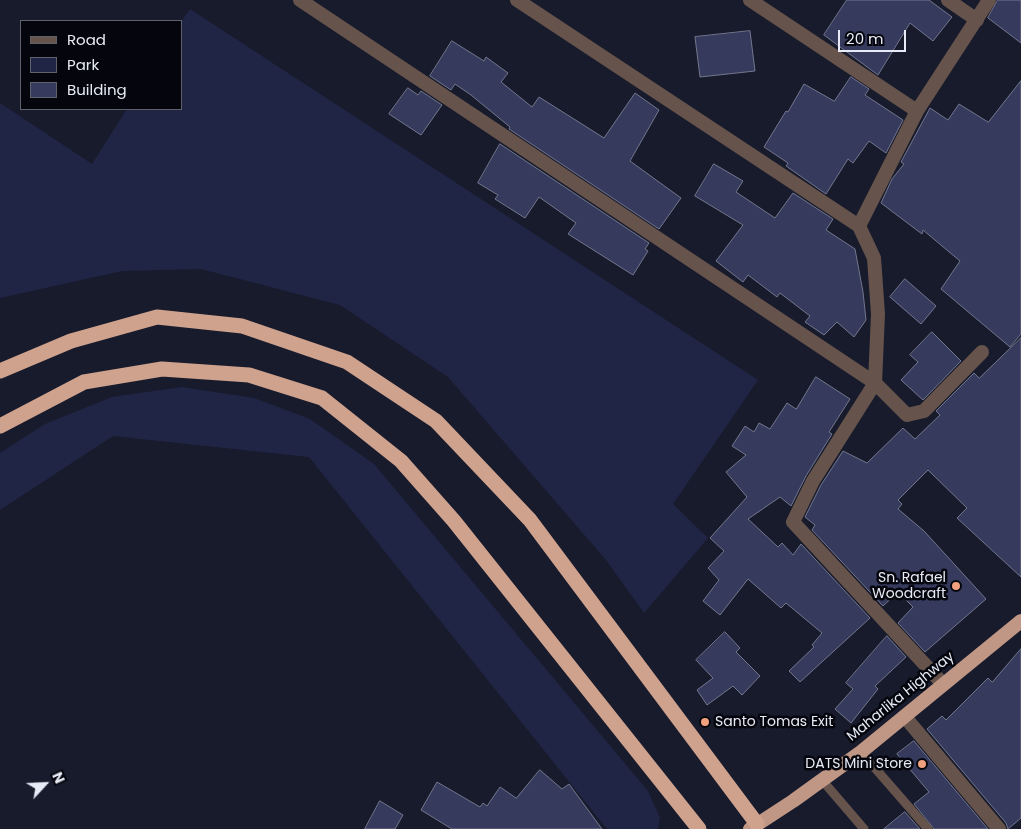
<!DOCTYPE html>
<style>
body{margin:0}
#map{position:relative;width:1021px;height:829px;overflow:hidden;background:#181b2c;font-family:Poppins,sans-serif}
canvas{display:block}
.legend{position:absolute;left:20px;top:20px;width:162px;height:90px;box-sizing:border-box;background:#05060d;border:1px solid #60626b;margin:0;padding:6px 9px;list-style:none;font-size:15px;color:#e8ebf7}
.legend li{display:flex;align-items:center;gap:10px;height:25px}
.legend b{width:25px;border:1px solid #60626b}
.north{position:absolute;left:20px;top:759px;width:50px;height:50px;-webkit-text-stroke:4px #05060d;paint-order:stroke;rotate:65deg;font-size:14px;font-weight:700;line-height:20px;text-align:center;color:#e8ebf7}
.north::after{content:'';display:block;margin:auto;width:18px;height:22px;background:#e8ebf7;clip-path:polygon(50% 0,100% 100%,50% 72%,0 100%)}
.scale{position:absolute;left:838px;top:30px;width:68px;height:22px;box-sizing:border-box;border:2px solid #e8ebf7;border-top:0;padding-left:6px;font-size:15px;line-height:18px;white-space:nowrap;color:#e8ebf7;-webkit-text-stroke:4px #05060d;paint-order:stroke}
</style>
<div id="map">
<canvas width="1021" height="829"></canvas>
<ul class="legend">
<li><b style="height:6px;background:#66544c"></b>Road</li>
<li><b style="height:14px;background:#212545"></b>Park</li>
<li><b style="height:14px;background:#363b5e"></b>Building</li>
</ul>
<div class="north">N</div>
<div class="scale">20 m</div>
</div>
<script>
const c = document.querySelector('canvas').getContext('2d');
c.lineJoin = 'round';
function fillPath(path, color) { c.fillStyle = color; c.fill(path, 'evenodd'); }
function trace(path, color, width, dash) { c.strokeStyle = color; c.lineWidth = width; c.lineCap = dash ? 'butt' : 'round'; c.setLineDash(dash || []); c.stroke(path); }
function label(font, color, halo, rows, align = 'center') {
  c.font = font + ' Poppins,sans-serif'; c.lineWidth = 5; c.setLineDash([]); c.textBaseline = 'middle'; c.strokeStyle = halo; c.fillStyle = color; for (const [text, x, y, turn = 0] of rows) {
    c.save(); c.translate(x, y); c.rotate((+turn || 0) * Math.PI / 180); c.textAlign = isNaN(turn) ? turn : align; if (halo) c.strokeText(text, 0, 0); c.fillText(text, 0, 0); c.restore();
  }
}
fillPath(new Path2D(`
 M190,9L758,380L673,504L708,538L644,613L606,560L448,377L340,305L201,269L122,271L0,298V103L92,164L127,109H181V22Z
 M182,387L254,398L310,419L374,464L648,791L660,818L658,829H607L309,457L113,436L0,510V453L45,424L112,397Z`), '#212545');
const building = new Path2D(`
 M847,0H929L952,17L933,41L910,23L878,75L824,35Z
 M998,0H1021V43L988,18Z
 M750,31L755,71L700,77L695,37Z
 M452,41L484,61L486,57L508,73L501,82L532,107L539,97L604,138L635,93L659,110L630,161L681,198L659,229L509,129L510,127L471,95L455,84L451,90L430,76Z
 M851,77L869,89L865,95L903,120L886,153L869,141L853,163L848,159L826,194L786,166L788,163L764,147L786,111L788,112L804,84L834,101Z
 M1021,81V334L1010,347L941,289L960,261L923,230L922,234L881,203L892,179L904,164L901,162L930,108L948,120L959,104L988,122Z
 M408,88L418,95L421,91L442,105L421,135L389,114Z
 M500,144L649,243L645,249L648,251L633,275L568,234L576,223L539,197L525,218L495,199L498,195L478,183Z
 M714,164L743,181L736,192L775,218L793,193L833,219L826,230L855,249L863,292L866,320L854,337L837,322L824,335L805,322L810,316L780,293L777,297L748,275L743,282L716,261L743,225L695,196Z
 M905,279L936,306L921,324L890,297Z
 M932,332L961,361L923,400L901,380L918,362L910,355Z
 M1021,338V577L957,518L967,508L928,470L898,500L902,504L898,509L924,531L986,599L925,652L898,623L913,607L898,592L883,606L812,530L815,525L805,517L821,485L843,451L867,463L903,428L915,439L940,415L936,411L974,373L979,378Z
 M816,377L850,399L829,432L832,434L806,476L791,506L780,497L748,519L778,547L782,543L793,555L801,544L870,618L800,682L789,671L814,647L812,645L822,633L786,603L781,608L748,579L720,615L703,601L719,580L708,568L724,551L710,538L747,497L726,472L746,455L732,446L745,426L754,432L759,423L770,429L787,403L796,409Z
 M725,632L740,648L736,652L760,676L742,695L733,686L707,705L697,690L713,678L696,660Z
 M887,636L906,657L875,686L878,689L851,723L835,709L853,689L846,683Z
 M1021,649V818L1008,829L1006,823L927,729L942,716L946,720L988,678L992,682Z
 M914,741L988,829H934L914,804L929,792L897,754Z
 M540,770L562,789L569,784L602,829H452L421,810L437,782L480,807L483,803L487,806L500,787L516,798Z
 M380,801L403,815L395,829H365Z
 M905,812L920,829H884Z`);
fillPath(building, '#363b5e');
trace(building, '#73778d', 1);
trace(new Path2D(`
 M861,752L928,829
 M822,780L864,829`), '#66544c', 9);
trace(new Path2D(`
 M300,0L875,383L907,415L924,411L982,352
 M517,0L859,226L874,258L878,314L875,383L813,481L793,522L943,684
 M750,0L917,111
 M948,0L977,20
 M859,226L917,111L989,0
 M905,717L999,829`), '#66544c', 14);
trace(new Path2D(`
 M750,829L793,801L861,752L1021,621`), '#c09785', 14);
trace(new Path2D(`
 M0,371L71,341L157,317L242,326L347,362L436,421L530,520L757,824
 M0,426L84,382L162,369L249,375L322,398L401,461L454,521L699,829`), '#cfa28e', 15);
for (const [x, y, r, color] of [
 [956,586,5,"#f1a17d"],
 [705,722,5,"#f1a17d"],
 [922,764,5,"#f1a17d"]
]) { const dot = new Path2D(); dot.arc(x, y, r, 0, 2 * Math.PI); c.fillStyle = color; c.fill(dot); trace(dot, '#05060d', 2); }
label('14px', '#e8ebf7', '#05060d', [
 ["Sn. Rafael",946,578],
 ["Woodcraft",946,594],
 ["Santo Tomas Exit",715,722,"left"],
 ["DATS Mini Store",912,764]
], 'right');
label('14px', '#e8ebf7', '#05060d', [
 ["Maharlika Highway",901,697,-39]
]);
</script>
